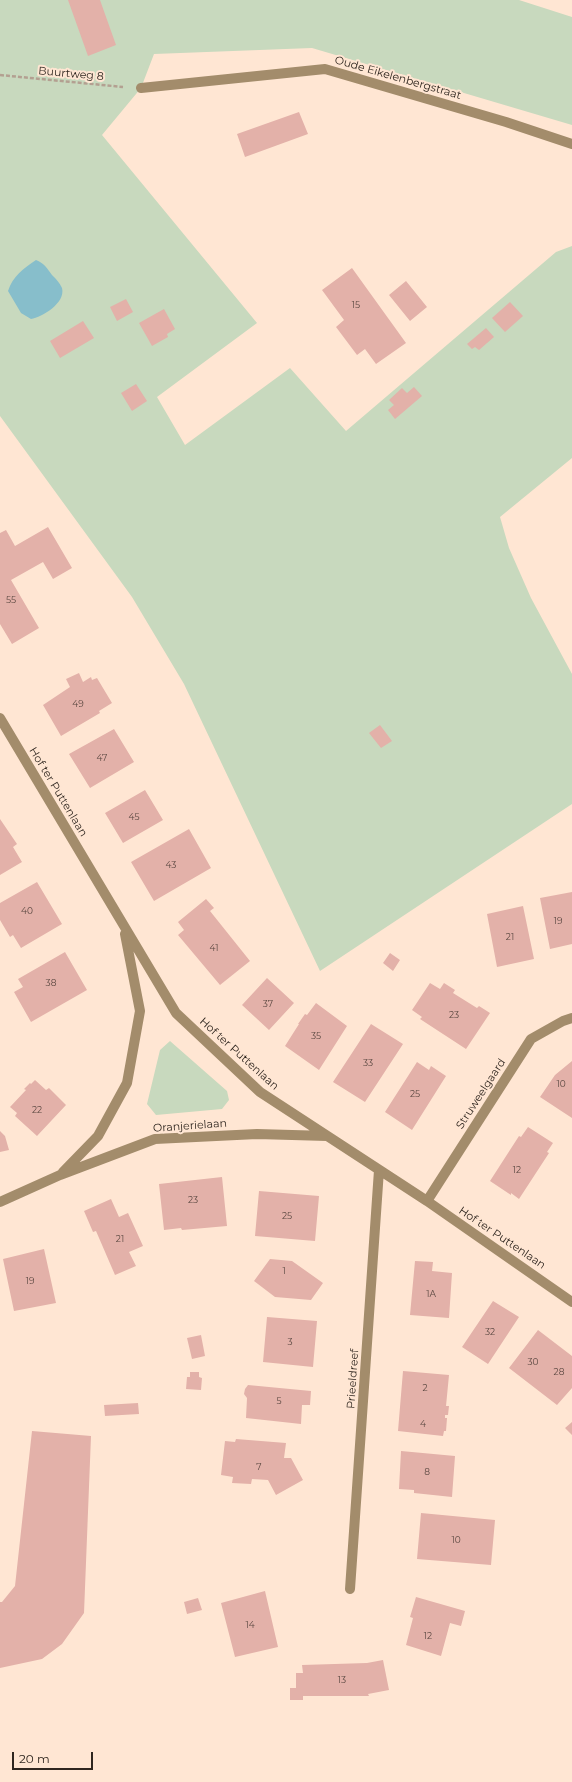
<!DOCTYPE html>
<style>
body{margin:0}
#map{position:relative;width:572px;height:1782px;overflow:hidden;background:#ffe6d3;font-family:Montserrat,sans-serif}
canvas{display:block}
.scale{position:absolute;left:12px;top:1752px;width:81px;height:18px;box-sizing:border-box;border:2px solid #2f261f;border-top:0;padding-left:5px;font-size:12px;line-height:14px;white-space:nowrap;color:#2f261f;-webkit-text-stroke:3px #ffe6d3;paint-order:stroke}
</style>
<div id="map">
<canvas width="572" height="1782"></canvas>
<div class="scale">20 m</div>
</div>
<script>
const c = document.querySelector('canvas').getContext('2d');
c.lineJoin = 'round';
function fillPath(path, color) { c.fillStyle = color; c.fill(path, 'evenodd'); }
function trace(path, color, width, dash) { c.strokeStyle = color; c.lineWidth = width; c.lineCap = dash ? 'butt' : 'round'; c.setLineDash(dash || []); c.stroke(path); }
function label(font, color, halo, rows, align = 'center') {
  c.font = font + ' Montserrat,sans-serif'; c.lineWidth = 4; c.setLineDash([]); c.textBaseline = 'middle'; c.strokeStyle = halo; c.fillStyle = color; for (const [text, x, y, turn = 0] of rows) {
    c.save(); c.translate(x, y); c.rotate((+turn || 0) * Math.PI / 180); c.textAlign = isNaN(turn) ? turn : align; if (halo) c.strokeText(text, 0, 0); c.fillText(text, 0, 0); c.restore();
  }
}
fillPath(new Path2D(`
 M0,0H519L572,17V125L312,48L154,54L141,88L102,135L257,323L157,397L185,445L290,368L346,431L556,252L572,246V458L500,517L509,548L531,598L572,674V804L320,971L184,684L132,597L0,416Z
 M170,1041L227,1091L229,1100L222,1109L156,1115L147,1104L160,1050Z`), '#c8d9be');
fillPath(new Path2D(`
 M36,260C44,263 47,268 52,275C55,278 60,283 62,288C66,303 42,317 31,319L21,313L8,291C13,276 23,269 36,260Z`), '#87becb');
fillPath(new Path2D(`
 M68,0H100L116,45L88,56Z
 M299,112L308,134L245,157L237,134Z
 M352,268L406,343L376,364L365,349L357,355L336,327L344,320L322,290Z
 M406,281L427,307L410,321L389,295Z
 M126,299L133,312L117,321L110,307Z
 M510,302L523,316L505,332L492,318Z
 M164,309L175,329L167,334L168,337L152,346L139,323Z
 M83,321L94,338L60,358L50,341Z
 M486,328L494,337L479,350L475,347L472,349L467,344Z
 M136,384L147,401L132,411L121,393Z
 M414,387L422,396L395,419L388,410L394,405L389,400L402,388L407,393Z
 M48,527L72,568L53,579L43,562L11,580L39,628L12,644L0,624V533L6,530L15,546Z
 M79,673L83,682L91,677L92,680L97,678L112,703L99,711L100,713L61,736L43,705L70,687L66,679Z
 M380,725L392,741L381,748L369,733Z
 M114,729L134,762L90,788L69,754Z
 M145,790L163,820L123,843L105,813Z
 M0,819L17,844L13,847L22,862L0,875Z
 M189,829L211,868L154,901L131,862Z
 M37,882L62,924L21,948L13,935L10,937L0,920V903Z
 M572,892V944L550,949L540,898Z
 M206,899L214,908L210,911L250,961L220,985L178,935L184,930L178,922Z
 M523,906L534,959L497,967L487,914Z
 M65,952L87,990L31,1022L14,992L23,987L18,979Z
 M390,953L400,960L393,971L383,963Z
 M267,978L294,1003L269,1030L242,1005Z
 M430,983L440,989L444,983L455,990L453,993L477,1008L479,1006L490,1013L466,1049L420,1019L422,1017L412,1010Z
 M316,1003L347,1026L319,1070L285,1046L299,1024H298L305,1014L307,1015Z
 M371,1024L403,1044L365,1102L333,1082Z
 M572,1061V1118L540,1097L555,1075Z
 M417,1062L429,1070L431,1066L446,1076L412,1130L385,1112Z
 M35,1080L46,1090L49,1088L66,1105L37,1136L15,1116L17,1113L10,1107L26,1090L24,1089L30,1083L31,1084Z
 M528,1127L553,1143L547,1152L549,1153L519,1199L511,1193V1195L490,1181L519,1136L521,1137Z
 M0,1131L5,1136L9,1150L0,1152Z
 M222,1177L227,1226L182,1230L181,1228L164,1230L159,1184Z
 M259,1191L319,1196L315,1241L255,1236Z
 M111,1199L119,1217L128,1213L143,1246L129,1252L136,1266L115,1275L96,1231L93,1232L84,1211Z
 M44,1249L56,1303L14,1311L3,1259Z
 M270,1259L292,1261L323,1283L311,1300L275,1297L254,1281Z
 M415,1261L433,1262L432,1271L452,1273L449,1318L410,1315Z
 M493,1301L519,1317L488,1364L462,1347Z
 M267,1317L317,1321L313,1367L263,1362Z
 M538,1330L572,1356V1388L557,1405L509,1368Z
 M201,1335L205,1356L192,1359L187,1338Z
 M403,1371L449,1375L446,1406H449L448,1415H445V1418H447L446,1431H444L443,1436L398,1431Z
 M190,1372H199V1377L202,1378L201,1390L186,1389L187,1377H190Z
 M248,1385L311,1391L310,1405H302L301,1424L246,1418L247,1398L244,1394L245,1389Z
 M138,1403L139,1414L105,1416L104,1405Z
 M572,1422V1435L565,1428Z
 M32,1431L91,1436L84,1613L62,1644L42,1659L0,1668V1602H2L15,1586Z
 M236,1439L286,1443L284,1458H291L303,1480L276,1495L268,1480L252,1479L251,1484L232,1483L233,1477L221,1475L225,1441L235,1442Z
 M401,1451L455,1456L452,1497L414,1493V1490L399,1489Z
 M421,1513L495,1520L491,1565L417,1559Z
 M265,1591L278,1647L235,1657L221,1603Z
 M416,1597L465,1611L461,1626L450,1623L441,1656L406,1645L413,1618L410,1617Z
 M198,1598L202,1610L187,1614L184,1602Z
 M383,1660L389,1690L368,1694L369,1696H303V1700H290V1688H296V1673H303L302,1665L367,1663Z`), '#e3b1a9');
trace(new Path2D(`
 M0,75L123,87`), '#b3a091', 2.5, [4, 2]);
trace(new Path2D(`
 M141,88L325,69L506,122L572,144
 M0,718L176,1013L260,1092L427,1201L572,1302
 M63,1172L98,1136L127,1083L140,1011L125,934
 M427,1201L531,1039L563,1021L572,1018
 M0,1202L60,1175L155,1139L257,1134L327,1136
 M350,1589L379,1170`), '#a38c6b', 10);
label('9px', '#5c4942', null, [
 ["15",356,305],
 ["55",11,600],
 ["49",78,704],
 ["47",102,758],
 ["45",134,817],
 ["43",171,865],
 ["40",27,911],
 ["19",558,921],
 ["21",510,937],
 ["41",214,948],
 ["38",51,983],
 ["37",268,1004],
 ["23",454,1015],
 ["35",316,1036],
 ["33",368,1063],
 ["10",561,1084],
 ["25",415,1094],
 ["22",37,1110],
 ["12",517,1170],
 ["23",193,1200],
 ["25",287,1216],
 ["21",120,1239],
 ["1",284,1271],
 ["19",30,1281],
 ["1A",431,1294],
 ["32",490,1332],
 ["3",290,1342],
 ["30",533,1362],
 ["28",559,1372],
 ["2",425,1388],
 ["5",279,1401],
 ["4",423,1424],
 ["7",259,1467],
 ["8",427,1472],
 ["10",456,1540],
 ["14",250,1625],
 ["12",428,1636],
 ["13",342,1680]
]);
label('11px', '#2f261f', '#ffe6d3', [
 ["Buurtweg 8",71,74,5],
 ["Oude Eikelenbergstraat",398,78,16],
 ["Hof ter Puttenlaan",58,792,59],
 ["Hof ter Puttenlaan",239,1054,42],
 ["Struweelgaard",481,1094,-57],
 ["Oranjerielaan",190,1126,-4],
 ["Hof ter Puttenlaan",502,1238,34],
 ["Prieeldreef",353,1379,-86]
]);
</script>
